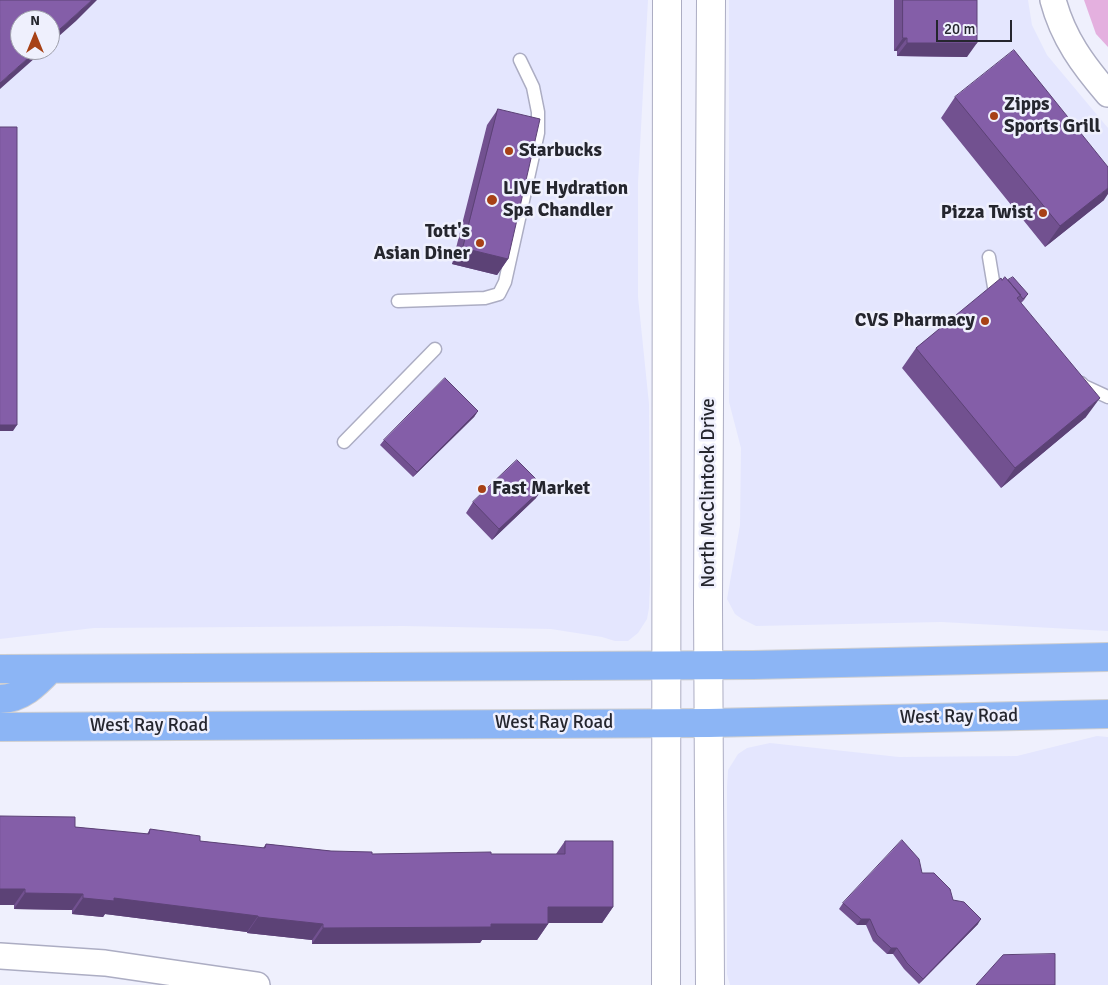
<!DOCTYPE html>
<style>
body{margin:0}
#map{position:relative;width:1108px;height:985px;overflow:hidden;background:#eff0fd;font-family:Signika,sans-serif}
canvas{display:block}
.north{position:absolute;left:10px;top:10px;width:50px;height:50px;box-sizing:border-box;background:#eff0fd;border:1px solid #9e9faa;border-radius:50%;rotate:0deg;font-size:14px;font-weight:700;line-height:20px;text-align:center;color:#25262e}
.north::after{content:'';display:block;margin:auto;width:18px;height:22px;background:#a74116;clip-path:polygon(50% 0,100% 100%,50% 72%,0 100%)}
.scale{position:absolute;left:936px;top:20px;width:76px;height:22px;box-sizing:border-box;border:2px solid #25262e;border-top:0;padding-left:6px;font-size:15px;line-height:18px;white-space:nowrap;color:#25262e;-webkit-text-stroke:4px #eff0fd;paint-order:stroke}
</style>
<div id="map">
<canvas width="1108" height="985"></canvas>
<div class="north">N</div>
<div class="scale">20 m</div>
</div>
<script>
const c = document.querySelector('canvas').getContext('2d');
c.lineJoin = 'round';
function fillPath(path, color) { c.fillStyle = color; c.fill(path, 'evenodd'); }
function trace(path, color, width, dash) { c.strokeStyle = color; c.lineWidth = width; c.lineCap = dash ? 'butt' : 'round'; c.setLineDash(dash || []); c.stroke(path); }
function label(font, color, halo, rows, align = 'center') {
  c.font = font + ' Signika,sans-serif'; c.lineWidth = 5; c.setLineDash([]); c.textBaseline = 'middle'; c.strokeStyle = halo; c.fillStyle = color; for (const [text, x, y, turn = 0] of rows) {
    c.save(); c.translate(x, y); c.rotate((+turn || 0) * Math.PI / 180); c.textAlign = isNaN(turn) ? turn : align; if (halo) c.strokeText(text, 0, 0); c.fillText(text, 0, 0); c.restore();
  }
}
fillPath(new Path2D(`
 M0,0H648L638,183V297L649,404L650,583L649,608L647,619L638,633L628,641H615L602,637L551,629L403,626L94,628L0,639ZM20,20H50V50H20Z
 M729,0H1028L1032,25L1047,55L1108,128V631L941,622L756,626L742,619L735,614L727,599L740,525L741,448L729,402Z
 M1097,736L1108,737V985H730L727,974V787L728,770L738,754L747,748L770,743L899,757L1017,756Z`), '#e4e6fe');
fillPath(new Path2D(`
 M1084,0H1108V47L1096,34Z`), '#e4b0df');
const lane = new Path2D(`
 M989,257L994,287L1003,297
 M398,301L485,298L499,294L505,282L538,133V112L533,87L520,60
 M1081,383L1084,386L1108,397
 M344,442L435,349`);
const street = new Path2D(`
 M1053,0C1063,38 1083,65 1108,94
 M0,956L105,963L257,985`);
const secondary = new Path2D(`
 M666,985L667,0
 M710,985L708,603L711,0`);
const primary = new Path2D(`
 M0,669L753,665L1108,657
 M0,699C21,699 36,684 50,669
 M0,727L709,723L1108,714`);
trace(lane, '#acadc3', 15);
trace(street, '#acadc3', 28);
trace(secondary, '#acadc3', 30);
trace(primary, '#cfcfd1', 30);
trace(lane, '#fff', 12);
trace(street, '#fff', 25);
trace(secondary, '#fff', 28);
trace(primary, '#8cb5f5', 28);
fillPath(new Path2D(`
 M894,0H977L967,57L897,56V51H894Z
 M955,97L1104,200L1045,247L941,118Z
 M498,109L508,259L497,275L452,264L487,125Z
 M1002,280H1008L1028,294L1024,300L1021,303L1086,417L1001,488L902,368L916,348Z
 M478,411L474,417L413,477L380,445L384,440Z
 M536,498L492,540L466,513L473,502Z
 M75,827L147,834L150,829L200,841L263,848L266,844L331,851L372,854H556L565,841L613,907L602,923H548V924L537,940H482L480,943L312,944V940L247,933V932L105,914L103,917L72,914V910L14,909V905H0Z
 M922,873L953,900L978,924L919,984L904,969L893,954H887L873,941L866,925H857L839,909L843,903Z`), '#725190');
fillPath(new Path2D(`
 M92,0H97L76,21L50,44V38Z
 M903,38H907L897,51H894Z
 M907,43H977L967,57L897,56Z
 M37,50H44L0,89V83Z
 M1108,188V194L1104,200L1045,247L1060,226Z
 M463,248L508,259L497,275L452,264Z
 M1100,398L1086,417L1001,488L1015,468Z
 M478,411L474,417L413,477L417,472Z
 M0,425H17L13,431H0Z
 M544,487L536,498L492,540L499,529Z
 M0,889H25L14,905H0Z
 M25,893L83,894L72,910L14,909Z
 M83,898H114L258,916L247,932L105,914L103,917L72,914Z
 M548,907H613L602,923H537Z
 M258,917L323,924L312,940L247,933Z
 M861,919H870L866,925H857Z
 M981,919L978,924L919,984L923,979Z
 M491,924H548L537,940H482L480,943L312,944L323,928Z
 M891,948H897L893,954H887Z`), '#5c4276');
const building = new Path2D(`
 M0,0H92L50,38V20H20V50H37L0,83Z
 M903,0H977V43H907V38H903Z
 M1014,50L1108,167V188L1060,226L955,97Z
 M498,109L540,119L508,259L463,248Z
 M0,127H17V425H0Z
 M1005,277L1021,295L1017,298L1100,398L1015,468L916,348L1001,278L1002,280Z
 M1013,277L1028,294L1023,299L1008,280Z
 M445,378L478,411L417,472L384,440Z
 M517,460L544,487L499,529L473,502Z
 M0,816L75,817V827L149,834L150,829L200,836V841L265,848L266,844L331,851L372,852V854L491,852V854H565V841H613V907H548V924H491V927L323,928V924L258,917V916L114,898V901L83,898V894L25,893V889H0Z
 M902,840L919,859L922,873H934L950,889L953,900L964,902L981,919L923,979L907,963L897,948H891L877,935L870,919H861L843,903Z
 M1055,954V985H976L1003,955Z`);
fillPath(building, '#845ea8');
trace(building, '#5c4276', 1);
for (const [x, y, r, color] of [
 [994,116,5,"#a74116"],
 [509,151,5,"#a74116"],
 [492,200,6,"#a74116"],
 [1043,213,5,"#a74116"],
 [480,243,5,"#a74116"],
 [985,321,5,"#a74116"],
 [482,489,5,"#a74116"]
]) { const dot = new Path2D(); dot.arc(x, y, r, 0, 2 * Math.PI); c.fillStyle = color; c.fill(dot); trace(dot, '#eff0fd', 2); }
label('bold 19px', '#25262e', '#eff0fd', [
 ["Zipps",1004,105],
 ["Sports Grill",1004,127],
 ["Starbucks",519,151],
 ["LIVE Hydration",503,189],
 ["Spa Chandler",503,211],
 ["Pizza Twist",1033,213,"right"],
 ["Tott's",470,232,"right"],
 ["Asian Diner",470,254,"right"],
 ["CVS Pharmacy",975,321,"right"],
 ["Fast Market",492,489]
], 'left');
label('19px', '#25262e', '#eff0fd', [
 ["North McClintock Drive",709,493,-90],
 ["West Ray Road",959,717,-1],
 ["West Ray Road",554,723],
 ["West Ray Road",149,726]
]);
</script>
